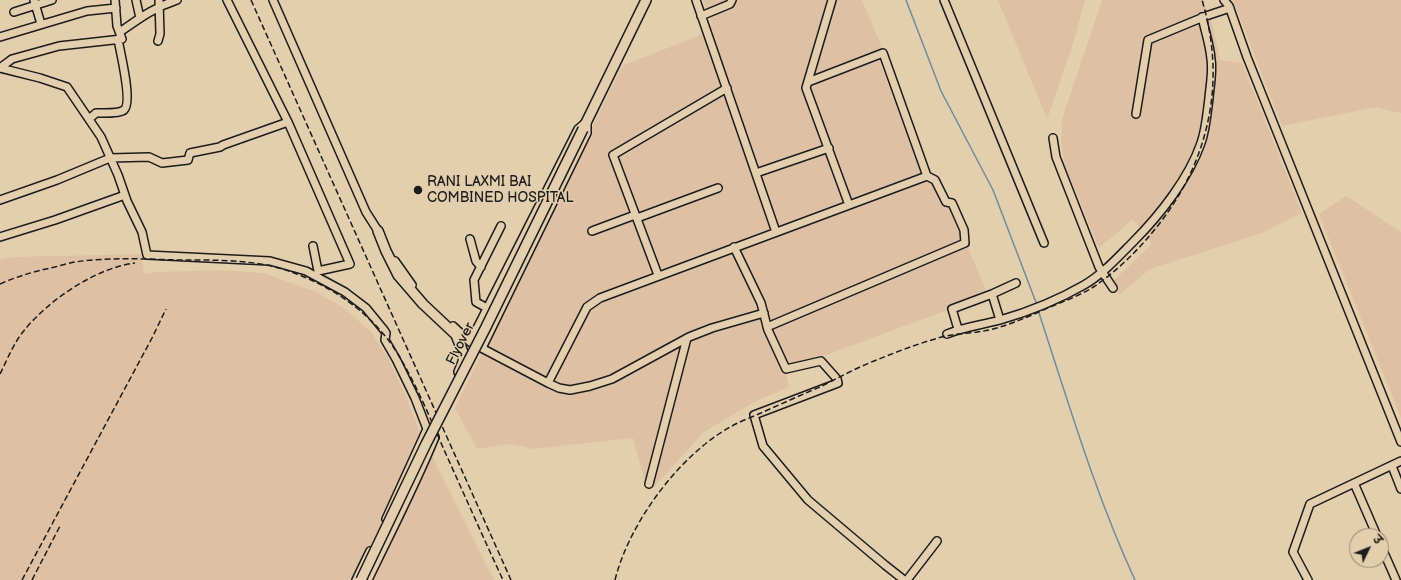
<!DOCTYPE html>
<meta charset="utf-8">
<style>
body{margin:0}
#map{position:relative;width:1401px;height:580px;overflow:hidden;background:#e3cead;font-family:"Balsamiq Sans","Playpen Sans Deva",sans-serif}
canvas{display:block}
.north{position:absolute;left:1349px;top:528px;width:40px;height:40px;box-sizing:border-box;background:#e3cead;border:1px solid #938773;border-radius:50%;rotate:47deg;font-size:11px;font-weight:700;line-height:16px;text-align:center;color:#1c1c1c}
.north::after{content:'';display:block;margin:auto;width:14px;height:18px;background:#1c1c1c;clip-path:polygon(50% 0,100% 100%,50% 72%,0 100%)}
</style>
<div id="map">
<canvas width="1401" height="580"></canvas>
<div class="north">उ</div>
</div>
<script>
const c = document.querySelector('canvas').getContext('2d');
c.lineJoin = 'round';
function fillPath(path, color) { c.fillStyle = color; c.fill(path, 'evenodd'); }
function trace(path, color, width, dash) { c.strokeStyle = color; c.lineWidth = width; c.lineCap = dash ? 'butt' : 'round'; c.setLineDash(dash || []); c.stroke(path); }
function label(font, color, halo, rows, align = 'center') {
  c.font = font + ' "Balsamiq Sans",sans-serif'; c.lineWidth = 3; c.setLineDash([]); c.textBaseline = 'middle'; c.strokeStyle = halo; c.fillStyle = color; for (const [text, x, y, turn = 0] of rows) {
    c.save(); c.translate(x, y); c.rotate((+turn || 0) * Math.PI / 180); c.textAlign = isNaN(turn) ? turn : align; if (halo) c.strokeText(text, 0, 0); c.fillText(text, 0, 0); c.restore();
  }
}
fillPath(new Path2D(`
 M703,0H862L881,45L880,63L921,173L939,180L988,295L821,357L786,372L789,387L754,402L704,432L652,489L646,486L633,438L534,449L511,444L477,449L455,408L622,66L698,36L712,24Z
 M998,0H1085L1073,44L1047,119Z
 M1102,0H1203L1213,27L1220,60L1242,63L1302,213L1262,233L1150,269L1119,295L1113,281L1152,244L1133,219L1099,248L1065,166L1061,141L1062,119Z
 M1233,0H1401V113L1375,107L1282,126Z
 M1346,196L1401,232V418L1319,214Z
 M141,254L144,274L157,272L221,270L263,273L314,291L345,309L371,332L388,358L405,394L419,430L494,580H0V260L12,257Z`), '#dec1a4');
trace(new Path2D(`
 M906,0L941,91L993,190L1037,305
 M1038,310C1068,401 1095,494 1135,580`), '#728a9f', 1.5);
const minor = new Path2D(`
 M34,0L41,24
 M136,0L140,18
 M227,0L288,122
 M273,0L366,212L380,234
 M696,0L776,232
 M832,0L806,88L849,205
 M944,0L1044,243
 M1224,0L1229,6L1247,57L1401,442
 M14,12L52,0
 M701,16L730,4L732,0
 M120,32C140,18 153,8 177,0
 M0,37L87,11L116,8
 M158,41L160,34L159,0
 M0,68L40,78L67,87L101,137L118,175L127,201L142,232L147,255L270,261L306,271L345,292L366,308L384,330L386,333L385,340L396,359L415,398L427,429
 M0,68L12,59L59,46L122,39L117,26L115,0
 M1136,114L1148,40L1206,16L1230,8
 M89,119L96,113C102,113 119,114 124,110C133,102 120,52 118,39
 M1053,138L1056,157L1099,267L1113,288
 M756,173L829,148
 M0,200L57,180L110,158L149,157L162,163L188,160L190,153L220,147L223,145L288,122L350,264L318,271L313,246
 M637,218L718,188
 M592,231L635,215
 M0,237L55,220L125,195
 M470,239L476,261L481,267
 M734,247L761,303L768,330L786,369L821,361L837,379L838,383L754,415L763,446L808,500L885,565L904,580
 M395,261L412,285
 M658,275L613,155L727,88
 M992,294L1000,320
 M487,308L476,302L474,280L501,226
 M453,326L470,342L548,383L559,388L570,390L590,386L612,379L689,337L712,328L764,313
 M767,327L965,243L964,230L952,203L946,202L935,180L927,176L883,53L808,82
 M958,329L952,309L992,294L1016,283
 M947,334C964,327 982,325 1000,320C1028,312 1058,300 1084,285C1103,274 1118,257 1133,242C1160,215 1189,178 1201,143C1206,129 1207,113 1209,98C1210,85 1213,72 1211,59C1210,45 1205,31 1202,17
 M470,342L578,129L585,123
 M482,348L587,133V122
 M548,383L587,307L600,298L927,176
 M1392,466L1401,489
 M1354,483L1377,536
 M649,484L687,338
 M1381,546L1396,580
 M356,580L370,551
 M368,580C391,532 415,486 435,437L430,430L427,429L386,519
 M907,580L937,541
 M1308,580L1293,552L1310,504L1401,461`);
const major = new Path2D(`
 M583,129L646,0
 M378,231L386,251L398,275L423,304L456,335L464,355L463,362L459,372`);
trace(minor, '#1c1c1c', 10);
trace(major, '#1c1c1c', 12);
trace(minor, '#e3cead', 7);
trace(major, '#e3cead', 9);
trace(new Path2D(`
 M251,0L511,580
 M0,284C18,276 36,271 55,267C62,265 69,263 75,262C109,257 144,259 178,260C217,260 260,259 297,274C338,290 376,317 399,356C417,386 431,420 445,452C464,494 483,537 503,580
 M0,374C7,360 13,345 22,333C47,301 95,268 135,263
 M22,580L152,338L166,309
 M32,580L60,526
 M615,580C629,523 680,454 732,426C741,421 752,417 761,413C781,404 801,395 820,387C838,378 856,368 874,361C894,353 914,345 935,339C952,333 971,334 989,330C1010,325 1030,316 1050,307C1065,301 1081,295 1095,286C1138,256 1179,206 1197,158C1217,106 1218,53 1202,0`), '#1c1c1c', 1.5, [6, 3]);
const majorBridge = new Path2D(`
 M361,580L426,444L486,327L583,129`);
trace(majorBridge, '#1c1c1c', 12, []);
trace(majorBridge, '#e3cead', 9);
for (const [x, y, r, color] of [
 [418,190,5,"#1c1c1c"]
]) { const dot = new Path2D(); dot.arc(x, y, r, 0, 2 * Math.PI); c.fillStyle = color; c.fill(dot); trace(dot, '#e3cead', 1.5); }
label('14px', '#1c1c1c', '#e3cead', [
 ["RANI LAXMI BAI",427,182],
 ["COMBINED HOSPITAL",427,198]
], 'left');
label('14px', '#1c1c1c', '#e3cead', [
 ["Flyover",461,344,-63]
]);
</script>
